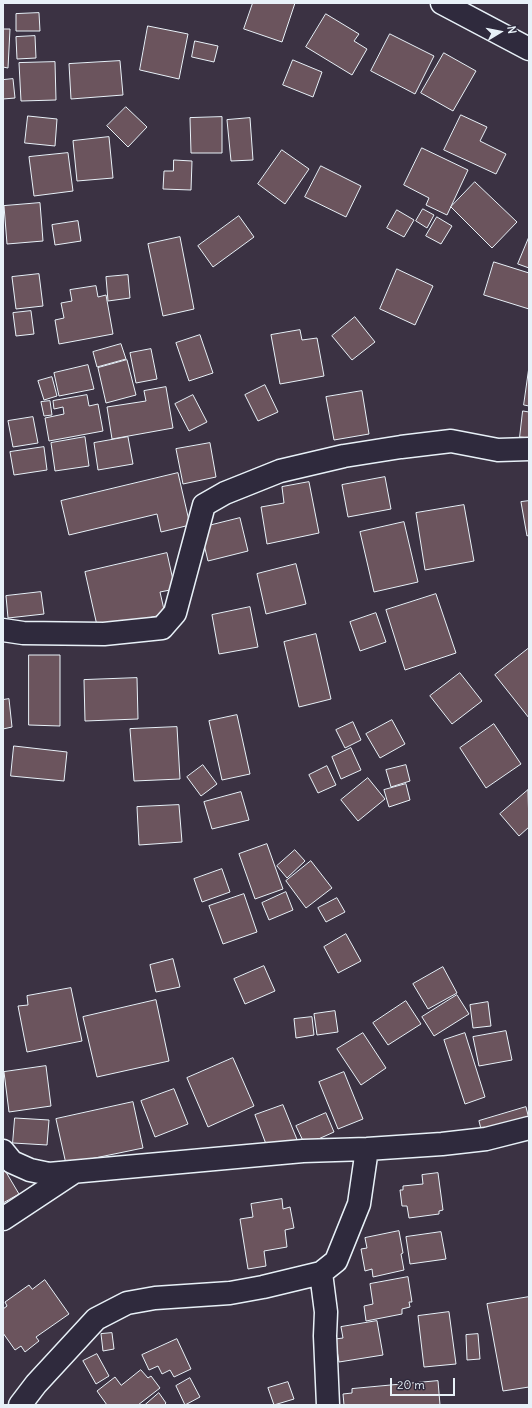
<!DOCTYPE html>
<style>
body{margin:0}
#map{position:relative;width:532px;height:1408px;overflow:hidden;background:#3b3243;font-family:Delius,sans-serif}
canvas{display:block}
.frame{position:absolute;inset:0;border:4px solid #e8f1f8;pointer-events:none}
.north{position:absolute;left:480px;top:12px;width:40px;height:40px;-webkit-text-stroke:3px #2f2a3d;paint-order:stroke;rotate:80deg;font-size:11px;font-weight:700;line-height:16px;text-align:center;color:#e8f1f8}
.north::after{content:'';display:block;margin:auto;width:14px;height:18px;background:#e8f1f8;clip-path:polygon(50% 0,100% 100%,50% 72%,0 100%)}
.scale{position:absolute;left:390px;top:1378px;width:65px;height:18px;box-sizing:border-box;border:2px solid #e8f1f8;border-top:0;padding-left:5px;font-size:12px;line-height:14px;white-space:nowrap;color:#e8f1f8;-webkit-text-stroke:3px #2f2a3d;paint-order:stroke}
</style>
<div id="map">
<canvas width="532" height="1408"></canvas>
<div class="frame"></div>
<div class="north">N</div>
<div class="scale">20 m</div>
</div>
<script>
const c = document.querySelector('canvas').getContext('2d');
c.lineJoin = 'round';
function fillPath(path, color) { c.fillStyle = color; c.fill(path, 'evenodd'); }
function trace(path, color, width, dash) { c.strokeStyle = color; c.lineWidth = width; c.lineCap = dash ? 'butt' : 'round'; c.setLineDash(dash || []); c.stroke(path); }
const building = new Path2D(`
 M253,3H295L282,42L244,29Z
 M39,13L40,31H16V14Z
 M326,14L359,34L354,41L367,49L352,75L306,47Z
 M148,26L188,34L179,79L140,70Z
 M3,29H10L8,68L3,67Z
 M390,34L434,56L415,94L371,71Z
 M35,36L36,58L17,59L16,37Z
 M195,41L218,46L214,62L192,57Z
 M444,53L476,71L453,111L421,93Z
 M293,60L322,72L313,97L283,85Z
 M120,61L123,95L71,99L69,64Z
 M55,62L56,100L21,101L19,63Z
 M13,79L15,98L3,99V80Z
 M126,107L147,127L128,147L107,126Z
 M461,115L487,127L480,141L506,154L496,174L444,150Z
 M28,116L57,119L55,146L25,143Z
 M222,117V153H191L190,118Z
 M250,118L253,160L231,161L227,120Z
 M109,137L113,178L77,181L73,141Z
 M422,148L468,170L447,215L426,205L429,198L404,185Z
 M282,150L309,169L285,204L258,184Z
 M68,153L73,191L34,196L29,157Z
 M174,160L192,161L191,190L163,189L164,171H173Z
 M321,166L361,186L346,217L305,197Z
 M475,182L517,222L492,248L451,207Z
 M40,203L43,241L7,244L4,206Z
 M423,209L434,215L427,228L416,221Z
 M397,210L414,220L404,237L387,228Z
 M239,216L254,237L213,267L198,246Z
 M437,217L452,226L441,244L426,236Z
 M78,221L81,241L55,245L52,225Z
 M180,237L194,309L163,316L148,244Z
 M529,237V268L518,264Z
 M494,262L529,273V309L484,295Z
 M397,269L433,286L415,325L380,309Z
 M39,274L43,306L16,309L12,277Z
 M128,275L130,298L108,301L106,277Z
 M96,286L98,297L106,295L113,334L59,344L55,320L64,318L61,303L72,301L70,290Z
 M31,311L34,334L16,336L13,313Z
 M355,317L375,342L352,360L332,336Z
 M300,330L302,340L317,338L324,376L280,384L271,335Z
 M200,335L213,373L189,381L176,343Z
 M121,344L126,359L97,367L93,352Z
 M151,349L157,379L136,383L130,353Z
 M127,360L136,395L106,403L98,368Z
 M88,365L94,389L59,396L54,373Z
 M529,367V406L524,405Z
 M52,377L57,396L44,400L38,381Z
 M265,385L278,412L258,421L245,395Z
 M166,387L173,428L112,439L107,407L146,401L144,391Z
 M362,391L369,434L334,440L326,397Z
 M87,395L89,406L98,404L103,431L49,441L45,418L64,414L63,407L54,409L53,401Z
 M193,395L207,422L189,431L175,404Z
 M50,401L52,415L44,416L41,402Z
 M523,411L529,412V438L520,437Z
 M33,417L38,443L13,447L8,421Z
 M85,437L89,466L55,471L51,443Z
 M128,437L133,464L98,470L94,443Z
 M210,443L216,477L183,484L176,449Z
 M44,447L47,470L14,475L10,452Z
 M178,473L190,525L161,532L157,514L69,535L61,501Z
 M385,477L391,509L348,517L342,485Z
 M309,482L319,533L267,544L261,507L284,503L282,487Z
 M529,501V535L527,536L521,502Z
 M464,505L474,561L425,570L416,513Z
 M240,518L248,551L208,561L200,528Z
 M404,522L418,582L374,592L360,532Z
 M167,553L175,589L160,592L165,614L98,630L85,572Z
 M296,564L306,604L266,614L257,574Z
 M41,592L44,614L8,618L6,596Z
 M436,594L456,653L405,670L386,610Z
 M250,607L258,647L219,654L212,615Z
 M376,613L386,642L360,651L350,622Z
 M316,634L331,699L299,707L284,642Z
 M529,648V718L495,675Z
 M29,655H60V726L29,725Z
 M460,673L482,701L452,724L430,696Z
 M137,678L138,719L85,721L84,680Z
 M9,699L12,727L3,729V700Z
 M237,715L250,774L222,780L209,721Z
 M392,720L405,744L380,758L366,734Z
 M353,722L361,740L345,748L336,730Z
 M494,724L521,764L486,788L460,748Z
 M177,727L180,779L134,781L130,729Z
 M14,746L67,752L64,781L11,776Z
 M351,748L361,770L341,779L332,757Z
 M203,765L217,784L201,796L187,777Z
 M406,765L410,781L391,787L386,770Z
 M327,766L336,785L318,793L309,775Z
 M368,778L385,799L358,821L341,800Z
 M406,784L410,800L389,807L384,790Z
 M528,790L529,827L519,836L500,814Z
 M241,792L249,820L212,829L204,802Z
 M179,805L182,842L139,845L137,807Z
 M267,844L283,889L255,899L239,854Z
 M295,850L305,861L287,878L277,866Z
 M311,861L332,888L306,908L286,881Z
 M222,869L230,892L202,902L194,879Z
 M286,892L293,910L269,920L262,903Z
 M244,894L257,932L223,944L209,906Z
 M337,898L345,912L326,922L318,908Z
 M346,934L361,961L338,973L324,947Z
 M173,959L180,987L156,992L150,965Z
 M264,966L275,991L245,1004L234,979Z
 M443,967L457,993L428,1009L413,984Z
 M71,988L82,1041L27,1052L18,1006L28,1005L27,996Z
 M457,995L469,1014L434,1036L422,1017Z
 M156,1000L169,1061L97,1077L83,1017Z
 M406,1001L421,1024L388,1045L373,1023Z
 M488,1002L491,1026L473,1028L470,1005Z
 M335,1011L338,1032L317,1035L314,1014Z
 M312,1017L314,1035L296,1038L294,1019Z
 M506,1031L512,1060L479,1066L473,1037Z
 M363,1033L386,1068L361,1085L337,1049Z
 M465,1033L485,1097L465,1104L444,1040Z
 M233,1058L254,1106L208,1127L187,1078Z
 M46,1066L51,1106L9,1112L4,1072Z
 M344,1072L363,1119L338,1129L319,1082Z
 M174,1089L188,1124L155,1137L141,1101Z
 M133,1102L143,1148L66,1164L56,1119Z
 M283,1105L298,1142L269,1152L255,1115Z
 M526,1107L529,1119L483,1137L479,1121Z
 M326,1113L334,1132L305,1145L296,1126Z
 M15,1118L49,1120L47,1145L13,1143Z
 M3,1167L19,1194L3,1203Z
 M438,1173L443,1210L439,1211V1214L409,1218L407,1206H402L400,1190H403V1186L423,1184L422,1175Z
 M282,1199L283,1209L290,1207L294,1228L285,1230L287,1247L264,1251L266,1266L248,1269L240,1219L253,1217L251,1204Z
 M399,1231L403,1253L401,1254L404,1270L373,1277L372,1269L365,1271L361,1249L367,1248L365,1238Z
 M441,1232L446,1259L410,1264L406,1237Z
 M408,1277L412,1302H409L410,1307L402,1309V1314L366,1321L364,1306L373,1304L370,1284Z
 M45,1280L69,1314L36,1337L39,1341L25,1352L21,1346L15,1350L3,1333V1309L7,1306L5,1302L29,1285L32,1289Z
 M529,1297V1387L503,1391L487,1304Z
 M449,1312L456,1364L424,1367L418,1316Z
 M377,1321L383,1355L339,1362L335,1339L343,1338L341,1327Z
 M112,1333L114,1349L103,1351L101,1334Z
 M478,1334L480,1359L467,1360L466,1335Z
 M177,1339L191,1369L174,1377L170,1370L162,1374L158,1366L149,1370L142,1355Z
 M97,1354L109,1376L96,1384L83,1361Z
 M141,1370L148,1378L151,1376L160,1388L138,1405H107L97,1391L115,1377L121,1385Z
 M190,1378L200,1397L185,1405L176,1386Z
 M438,1381L440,1405H344L343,1394L352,1393V1389Z
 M288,1382L294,1399L274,1405L268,1388Z
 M159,1393L166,1403L164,1405H145Z`);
fillPath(building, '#6b545d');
trace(building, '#e8f1f8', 1);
const minor = new Path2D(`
 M442,3L529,49
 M3,630L23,633L104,634L162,628L175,613L204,505L225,493L280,471L344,456L401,447L451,441L498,450L529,449
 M3,1151L12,1162L30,1170L49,1174L303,1151L367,1149L442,1144L486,1139L529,1128
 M3,1219L74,1172
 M321,1273L326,1312L325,1336L328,1405
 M20,1405L36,1384L96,1319L127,1303L155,1298L230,1293L263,1287L321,1273L336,1261L359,1204L367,1149`);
trace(minor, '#e8f1f8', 25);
trace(minor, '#2f2a3d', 22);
</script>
